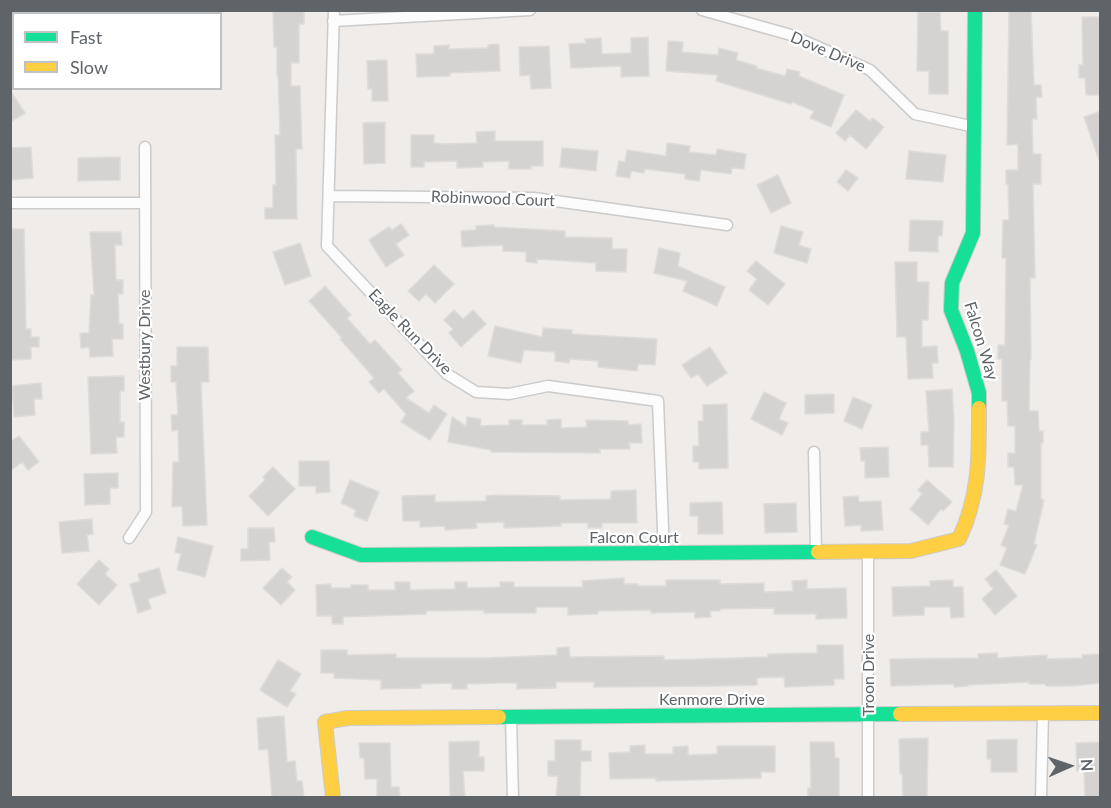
<!DOCTYPE html>
<style>
body{margin:0}
#map{position:relative;width:1111px;height:808px;overflow:hidden;background:#efece9;font-family:Lato,sans-serif}
canvas{display:block}
.frame{position:absolute;inset:0;border:12px solid #5e6468;pointer-events:none}
.legend{position:absolute;left:12px;top:12px;width:210px;height:78px;box-sizing:border-box;background:#fff;border:2px solid #bfc1c3;margin:0;padding:8px 10px;list-style:none;font-size:18px;color:#5e6468}
.legend li{display:flex;align-items:center;gap:12px;height:30px}
.legend b{width:30px;border:2px solid #bfc1c3}
.north{position:absolute;left:1039px;top:736px;width:60px;height:60px;-webkit-text-stroke:4px #fff;paint-order:stroke;rotate:87deg;font-size:16px;font-weight:700;line-height:24px;text-align:center;color:#5e6468}
.north::after{content:'';display:block;margin:auto;width:21px;height:27px;background:#5e6468;clip-path:polygon(50% 0,100% 100%,50% 72%,0 100%)}
</style>
<div id="map">
<canvas width="1111" height="808"></canvas>
<div class="frame"></div>
<ul class="legend">
<li><b style="height:8px;background:#16e098"></b>Fast</li>
<li><b style="height:8px;background:#ffcf43"></b>Slow</li>
</ul>
<div class="north">N</div>
</div>
<script>
const c = document.querySelector('canvas').getContext('2d');
c.lineJoin = 'round';
function fillPath(path, color) { c.fillStyle = color; c.fill(path, 'evenodd'); }
function trace(path, color, width, dash) { c.strokeStyle = color; c.lineWidth = width; c.lineCap = dash ? 'butt' : 'round'; c.setLineDash(dash || []); c.stroke(path); }
function label(font, color, halo, rows, align = 'center') {
  c.font = font + ' Lato,sans-serif'; c.lineWidth = 4.5; c.setLineDash([]); c.textBaseline = 'middle'; c.strokeStyle = halo; c.fillStyle = color; for (const [text, x, y, turn = 0] of rows) {
    c.save(); c.translate(x, y); c.rotate((+turn || 0) * Math.PI / 180); c.textAlign = isNaN(turn) ? turn : align; if (halo) c.strokeText(text, 0, 0); c.fillText(text, 0, 0); c.restore();
  }
}
const building = new Path2D(`
 M273,10H304V24H299V63H291V86H300L302,149H296L297,219H265V208H273V185H276L275,135H280L278,76H277V47H274Z
 M1009,10H1031L1034,85H1041L1042,97H1036L1037,119H1032L1033,154H1041V184H1033L1035,278H1030L1031,359H1030L1029,411H1038L1039,431H1043V443H1041V499L1044,500L1034,544L1037,545L1025,574L1000,565L1007,548L1001,545L1009,525L1004,524L1008,509L1016,511L1023,485H1015L1014,467H1008V453H1015V426H1008L1007,401H1002V359H998V345H1005L1006,258H1002L1003,220H1009L1008,184H1006V170H1018V144L1007,145Z
 M918,12H940L941,31H948V94H929V71H917Z
 M1082,17H1101V95H1086L1085,78H1079V65H1083Z
 M648,37L649,76L621,77V66L571,68L569,44L586,43L585,39L601,38L602,54L631,53V38Z
 M668,41L683,42L682,52L718,55L719,48L738,53L736,60L757,66L756,68L785,76L787,69L800,72L799,76L844,95L831,127L810,118L814,111L792,102L791,104L716,81L718,75L666,71Z
 M499,44L500,71L450,73V76L417,77L416,54H434V46L449,45V49L488,48V45Z
 M549,46L551,88L531,89L530,75L520,76L519,47Z
 M387,60L388,101H372V89H368L367,61Z
 M10,90L25,113L10,122Z
 M856,110L870,121L873,118L884,127L866,149L850,135L845,141L836,133Z
 M1101,111V159L1099,160L1084,117Z
 M385,122V163L364,164L363,123Z
 M495,131V141H543V166H531V169H509V161L483,162V167L457,168V161L424,162V167H411V135H434V143L442,144L477,143L476,132Z
 M667,143L690,146L689,152L716,155L717,149L746,154L744,169L732,168L731,174L701,170L699,181L685,179V174L645,169L644,173L631,171L630,178L616,176L619,161L625,162L627,150L666,156Z
 M31,147L33,178L10,180V148Z
 M562,148L598,151L596,171L560,167Z
 M909,151L946,155L943,182L906,179Z
 M120,157V180L78,181V158Z
 M846,170L858,178L848,191L837,182Z
 M778,175L791,203L771,213L757,185Z
 M910,220L943,221L942,236H938V252L909,251Z
 M401,224L409,235L396,244L404,255L386,267L369,240L389,227L392,230Z
 M494,225V227L565,231V237L612,238V249H627L626,272L596,271V263L537,259V263L526,262V252L503,251V245L462,247L461,231L476,230V226Z
 M781,226L803,232L799,245L811,249L807,263L774,253Z
 M10,229H24L26,329H31V337H39V347H31V359L10,360Z
 M90,232H121L122,245H115L116,280H123V294H118L119,324H123V339H112L113,356L90,357L89,347L81,348L80,333H89L91,295H94Z
 M300,243L311,276L285,285L273,252Z
 M659,248L680,253L678,266L725,287L717,306L683,291L687,281L654,273Z
 M756,261L785,284L768,305L749,290L757,279L747,271Z
 M895,262H917V282H929L928,320H922V347L937,346L938,363H932L933,378L908,379L906,337H897Z
 M434,265L454,284L435,303L426,294L419,301L408,291Z
 M325,286L351,315L347,318L370,344L375,340L402,370L398,373L414,391L406,398L429,413L434,405L447,414L430,440L401,422L406,414L384,389L379,393L369,382L374,378L340,339L342,338L309,301Z
 M454,310L463,319L473,310L486,324L461,347L449,333L453,329L444,320Z
 M495,326L542,337L543,328L572,330V334L657,339L655,365L638,364L637,371L598,367V361L570,359L569,363L555,361V352L524,350L521,363L488,356Z
 M177,347H208L209,382H201L207,525L183,526L182,506L172,507L173,462H179L178,430L172,431L171,415H178L176,382H171V366H177Z
 M710,347L727,373L707,386L698,374L691,378L682,365Z
 M124,376V391H120V422H124V437H116L117,453L91,454L88,377Z
 M41,383L42,399H34L35,415L14,417L12,386Z
 M952,389L954,421L953,467H929L928,445H921V432H929L926,391Z
 M764,392L786,403L779,419L788,423L782,435L751,419Z
 M834,394V413L805,414V395Z
 M853,397L872,405L862,429L844,421Z
 M727,404L728,468L699,469V462H693V446H699L698,421H703V405Z
 M452,417L466,426L467,417L481,419L480,426L509,425V420H522V425H547V420L561,419V428L587,427L586,420L628,421V425L641,424L642,443H629L630,449H600V453L491,452V450L448,442Z
 M19,436L39,462L28,470L22,462L10,471V442Z
 M888,447L889,477L865,478V461H861L860,448Z
 M299,461H329L330,492L316,493V486H299Z
 M273,467L295,489L268,516L249,496L265,480L263,477Z
 M118,473V488H110V504L85,505L84,474Z
 M350,480L379,492L367,521L354,516L356,510L341,503Z
 M927,480L952,502L943,511L941,509L928,525L910,509L922,494L918,490Z
 M636,490L637,523H602V528H588V523H561V526L504,528V522L476,523L477,528L445,530V526L420,527V521H403L402,496L435,495V502L486,501V496L498,495L560,496V500L611,499V491Z
 M858,496L859,502L881,501L883,530L861,531V525L845,526L843,497Z
 M722,502L723,534H698V516H690V503Z
 M796,503L797,532L765,533L764,504Z
 M92,519L93,534L87,535L89,551L62,553L59,522Z
 M248,528H274L275,542H269L270,560L241,561V549H248Z
 M178,537L213,546L205,577L177,570L181,554L175,552Z
 M99,560L109,569L105,574L117,585L99,605L77,584Z
 M159,568L166,593L148,599L151,609L138,613L130,584L140,581L138,574Z
 M282,568L292,577L287,582L295,590L281,605L263,588Z
 M996,570L1017,596L995,615L982,599L993,589L985,579Z
 M624,578V584H638V586H666V580H720V584L764,583V592L793,591L792,581L807,580V589L846,588L847,618L816,619V614H774V608L720,609V611H710L711,617L695,618V612L651,613V610L598,611V614L568,615V607H536V613H484V610L426,611V614L343,617V624H332V616H317L316,585L331,584V588H351V585H368V590H395V582H410V590L455,589V582H467V588L500,587V582H514V587H583L582,581Z
 M953,580V587H963L964,617L951,618L950,607H924V615L893,616L892,587L930,586V581Z
 M817,645H843L844,679H834V685L785,687L784,677L757,678V685L718,686L594,687V682H556V688L517,689V683H497L467,684V689H452V683L421,684V688L381,689V680L334,678V673H321V650H347V655L396,654V658H487L557,655V648L569,647L570,657L664,656V660L768,657V654L817,653Z
 M997,653L998,658L1047,655V659L1082,658V655L1101,654V683L1071,686H1046L1045,684H1029V682L968,685V686L954,687V684L891,686L890,659L978,658V654Z
 M278,660L301,674L290,691L296,694L287,707L260,690Z
 M284,716L287,762L295,761L297,781H302L304,797L272,798L268,749L259,750L257,718Z
 M928,738L927,798H903L902,774H900L899,739Z
 M1017,739V772H991V759H987V740Z
 M555,740H581V751H591V761H581L580,798H556L558,776H548V761H555Z
 M479,741V757H484V771H463L465,798H450L449,742Z
 M810,742H834L835,758H839V798H808V788H811Z
 M1101,742V798H1085L1084,771H1077L1076,743Z
 M359,743H390L391,787H399L400,798H377V779H365L364,758H360Z
 M645,745V754H673V747L688,746V755L717,754V746H775V772H761V778L656,781V778L610,779L609,753L630,752V746Z`);
fillPath(building, '#d5d3d2');
trace(building, '#dedcd8', 1.5);
const street = new Path2D(`
 M334,10L327,246L447,374L476,392L509,394L548,386L658,401L664,554
 M702,10L791,35L870,70L915,114L975,127
 M333,21L530,10
 M329,196L534,198L727,225
 M10,203H144
 M814,452L816,552
 M129,538L146,512L145,147
 M511,718L513,798
 M1041,797L1043,714
 M868,798V552`);
const fast = new Path2D(`
 M975,10L973,233L952,283L951,310L967,351L979,393V408
 M312,537L361,555L818,552
 M499,717L900,714`);
const slow = new Path2D(`
 M818,552L911,551L959,539C980,495 979,455 979,408
 M900,714L1100,713
 M333,798L325,722L348,718L499,717`);
trace(street, '#cbcbcb', 13);
trace(fast, '#cbcbcb', 16);
trace(slow, '#cbcbcb', 16);
trace(street, '#fdfcfc', 10);
trace(fast, '#16e098', 14);
trace(slow, '#ffcf43', 14);
label('16px', '#5e6468', '#fff', [
 ["Dove Drive",828,52,23],
 ["Robinwood Court",493,199,2],
 ["Eagle Run Drive",410,332,46],
 ["Falcon Way",981,341,73],
 ["Westbury Drive",145,345,-90],
 ["Falcon Court",634,538],
 ["Troon Drive",869,675,-90],
 ["Kenmore Drive",712,700]
]);
</script>
